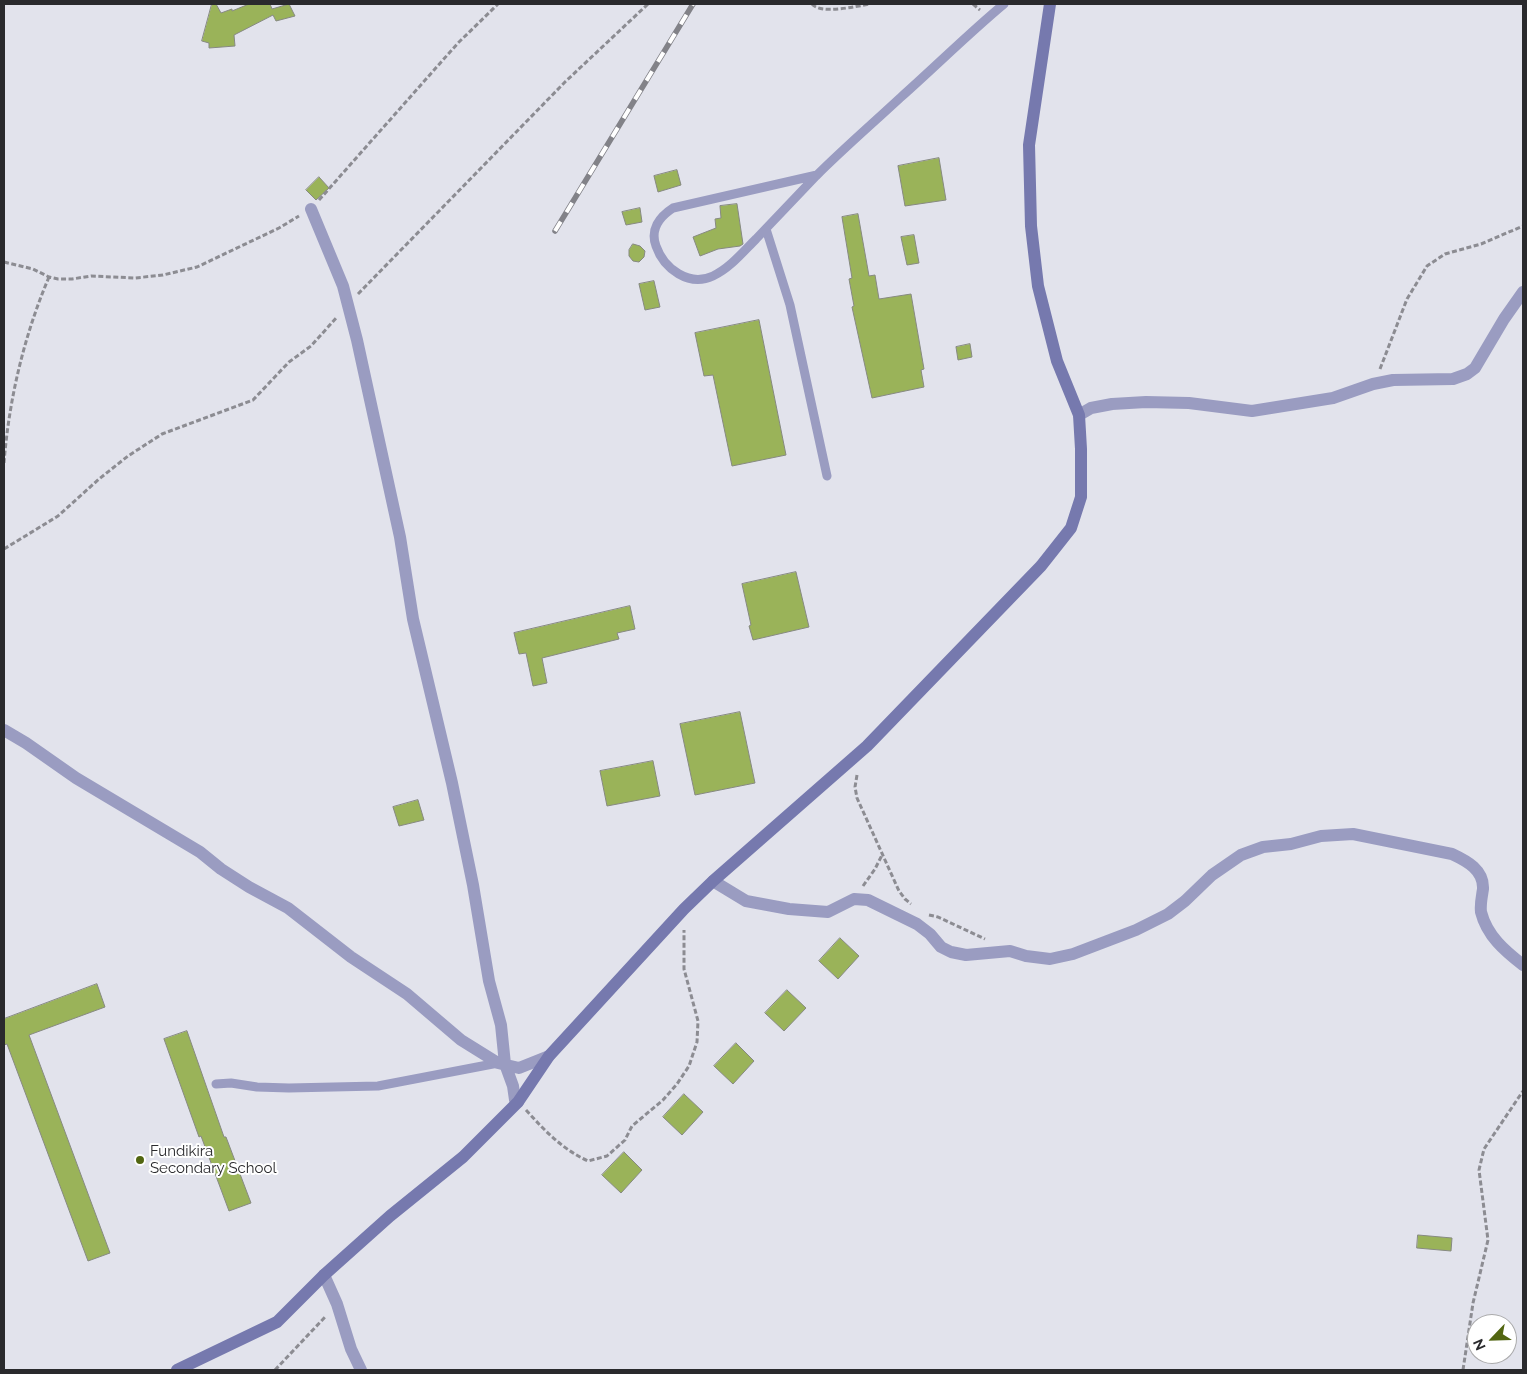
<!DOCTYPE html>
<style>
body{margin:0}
#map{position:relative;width:1527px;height:1374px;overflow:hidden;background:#e2e3ec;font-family:Raleway,sans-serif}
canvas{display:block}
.frame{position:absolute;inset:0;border:5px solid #2a2a2d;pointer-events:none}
.north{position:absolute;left:1467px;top:1314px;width:50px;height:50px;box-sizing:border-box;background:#fff;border:1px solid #aaaaab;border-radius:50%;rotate:246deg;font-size:14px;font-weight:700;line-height:20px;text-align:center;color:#2a2a2d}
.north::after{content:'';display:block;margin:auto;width:18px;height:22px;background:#526611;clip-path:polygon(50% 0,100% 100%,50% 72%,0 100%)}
</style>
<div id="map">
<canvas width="1527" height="1374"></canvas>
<div class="frame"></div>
<div class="north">N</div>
</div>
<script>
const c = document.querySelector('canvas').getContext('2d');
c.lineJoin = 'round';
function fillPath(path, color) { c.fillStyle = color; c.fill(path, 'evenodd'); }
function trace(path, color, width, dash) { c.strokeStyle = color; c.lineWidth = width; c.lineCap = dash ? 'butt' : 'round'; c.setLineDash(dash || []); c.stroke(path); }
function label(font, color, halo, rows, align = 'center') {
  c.font = font + ' Raleway,sans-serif'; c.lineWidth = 4; c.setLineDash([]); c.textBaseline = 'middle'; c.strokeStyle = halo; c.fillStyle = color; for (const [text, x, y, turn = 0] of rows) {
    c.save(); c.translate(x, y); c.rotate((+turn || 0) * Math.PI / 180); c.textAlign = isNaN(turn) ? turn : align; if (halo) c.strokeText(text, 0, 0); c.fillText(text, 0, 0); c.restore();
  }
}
const building = new Path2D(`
 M212,4H216L221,13L232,9V11L249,4H270L272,9L289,4L295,16L276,21L273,15L234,35L235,46L209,48V43L202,41Z
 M939,158L946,200L905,206L898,166Z
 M677,170L681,185L658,192L654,176Z
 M319,177L329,188L316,200L306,190Z
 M737,204L743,244L740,246L718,249L700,256L693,237L716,228L715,219L721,218L720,206Z
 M640,208L642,222L626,225L622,212Z
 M858,214L869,276L875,275L879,299L911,294L924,369L921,370L924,387L872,398L852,307L854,306L849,279L852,278L842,217Z
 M914,235L919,263L907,265L901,237Z
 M633,244L640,246L645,251L644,257L639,262L633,261L629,256V250Z
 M654,281L660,307L645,310L639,284Z
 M759,320L786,455L732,466L713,375L704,376L695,333Z
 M970,344L972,357L958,360L956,347Z
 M796,572L809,627L753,640L749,626L751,625L742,584Z
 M630,606L635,629L617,633L619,639L542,658L547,683L533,686L526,653L519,654L514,633Z
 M740,712L755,783L695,795L680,724Z
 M653,761L660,796L607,806L600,771Z
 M418,800L424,820L399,826L393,807Z
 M840,938L859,956L838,979L819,961Z
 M97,984L105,1007L29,1035L110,1253L88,1261L7,1044L4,1045V1019Z
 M787,990L806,1008L784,1031L765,1013Z
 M187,1031L224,1137H226L251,1203L229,1211L201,1136L199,1137L164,1039Z
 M736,1043L754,1061L733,1084L714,1066Z
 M684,1094L703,1112L682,1135L663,1117Z
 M624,1152L642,1170L621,1193L602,1175Z
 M1418,1235L1452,1238L1451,1251L1417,1248Z`);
fillPath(building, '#9ab359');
trace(building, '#868981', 1);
trace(new Path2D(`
 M812,4C821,15 857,6 870,4
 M973,4L980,10
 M319,200L458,43L498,4
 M4,262L33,269L49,277L58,279H72L91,276L135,278L163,275L197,267L279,228L299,216
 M358,294L565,82L648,4
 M1380,369L1407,299L1427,266L1445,254L1481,244L1523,226
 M4,463C9,399 24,336 49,277
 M4,549L58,516L99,479L128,456L162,434L253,400L289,362L311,346L337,317
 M857,775L855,787L857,798L899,891L905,899L911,904
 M863,886L875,869L882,855
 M929,915L938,917L985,939
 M526,1110C545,1131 562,1149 588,1161L607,1156L625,1140L632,1126L663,1100L677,1084L689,1066L697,1042L698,1021L684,969V930
 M275,1370L326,1316
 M1463,1370L1473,1303L1488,1240L1479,1170L1484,1149L1523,1091`), '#8c8c92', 3, [5, 2.5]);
trace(new Path2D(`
 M817,175L673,208C659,217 650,230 656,246C664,269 689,287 713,276C730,268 743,252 756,239C776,218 796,197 816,176C843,149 872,124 900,98C935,67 968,34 1004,4
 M766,229L790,305L827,476
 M216,1084L231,1083L257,1087L289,1088L378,1086L498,1063`), '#9a9cc1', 9);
trace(new Path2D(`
 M311,209L343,286L357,340L400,537L413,619L452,783L473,885L489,981L501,1025L505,1064L513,1086L515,1100L518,1102
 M1079,415L1091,408L1112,404L1146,402L1189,403L1252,411L1333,398L1373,384L1393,380L1453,379L1467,374L1475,368L1504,319L1523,292
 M4,730L26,743L76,778L200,852L221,869L249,887L288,908L351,957L407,994L461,1040L498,1063L519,1068L549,1056
 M713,881L746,901L789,909L828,912L854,899L868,900L917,924L930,934L941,947L951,952L966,955L1010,951L1026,956L1050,959L1073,954L1136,930L1168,914L1185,901L1212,875L1241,855L1263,847L1291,844L1321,836L1353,834L1452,854C1467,861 1484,870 1483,889C1482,896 1480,904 1481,912C1487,936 1505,951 1523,965
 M324,1275L337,1304L351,1349L361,1370`), '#9a9cc1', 12);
trace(new Path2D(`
 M177,1370L277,1322L324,1275L390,1216L463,1157L518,1102L549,1056L684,909L713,881L867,746L1041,566L1071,528L1081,497V449L1079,415L1057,361L1038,286L1031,226L1029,145L1050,4`), '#7679ae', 12);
const rail = new Path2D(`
 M555,231L693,4`);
trace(rail, '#828288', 5.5);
trace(rail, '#fff', 4, [11]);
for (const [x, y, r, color] of [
 [140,1160,5,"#526611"]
]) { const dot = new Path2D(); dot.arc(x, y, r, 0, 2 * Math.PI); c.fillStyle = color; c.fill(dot); trace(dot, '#fff', 2); }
label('15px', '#2a2a2d', '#fff', [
 ["Fundikira",150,1151],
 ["Secondary School",150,1168]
], 'left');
</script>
